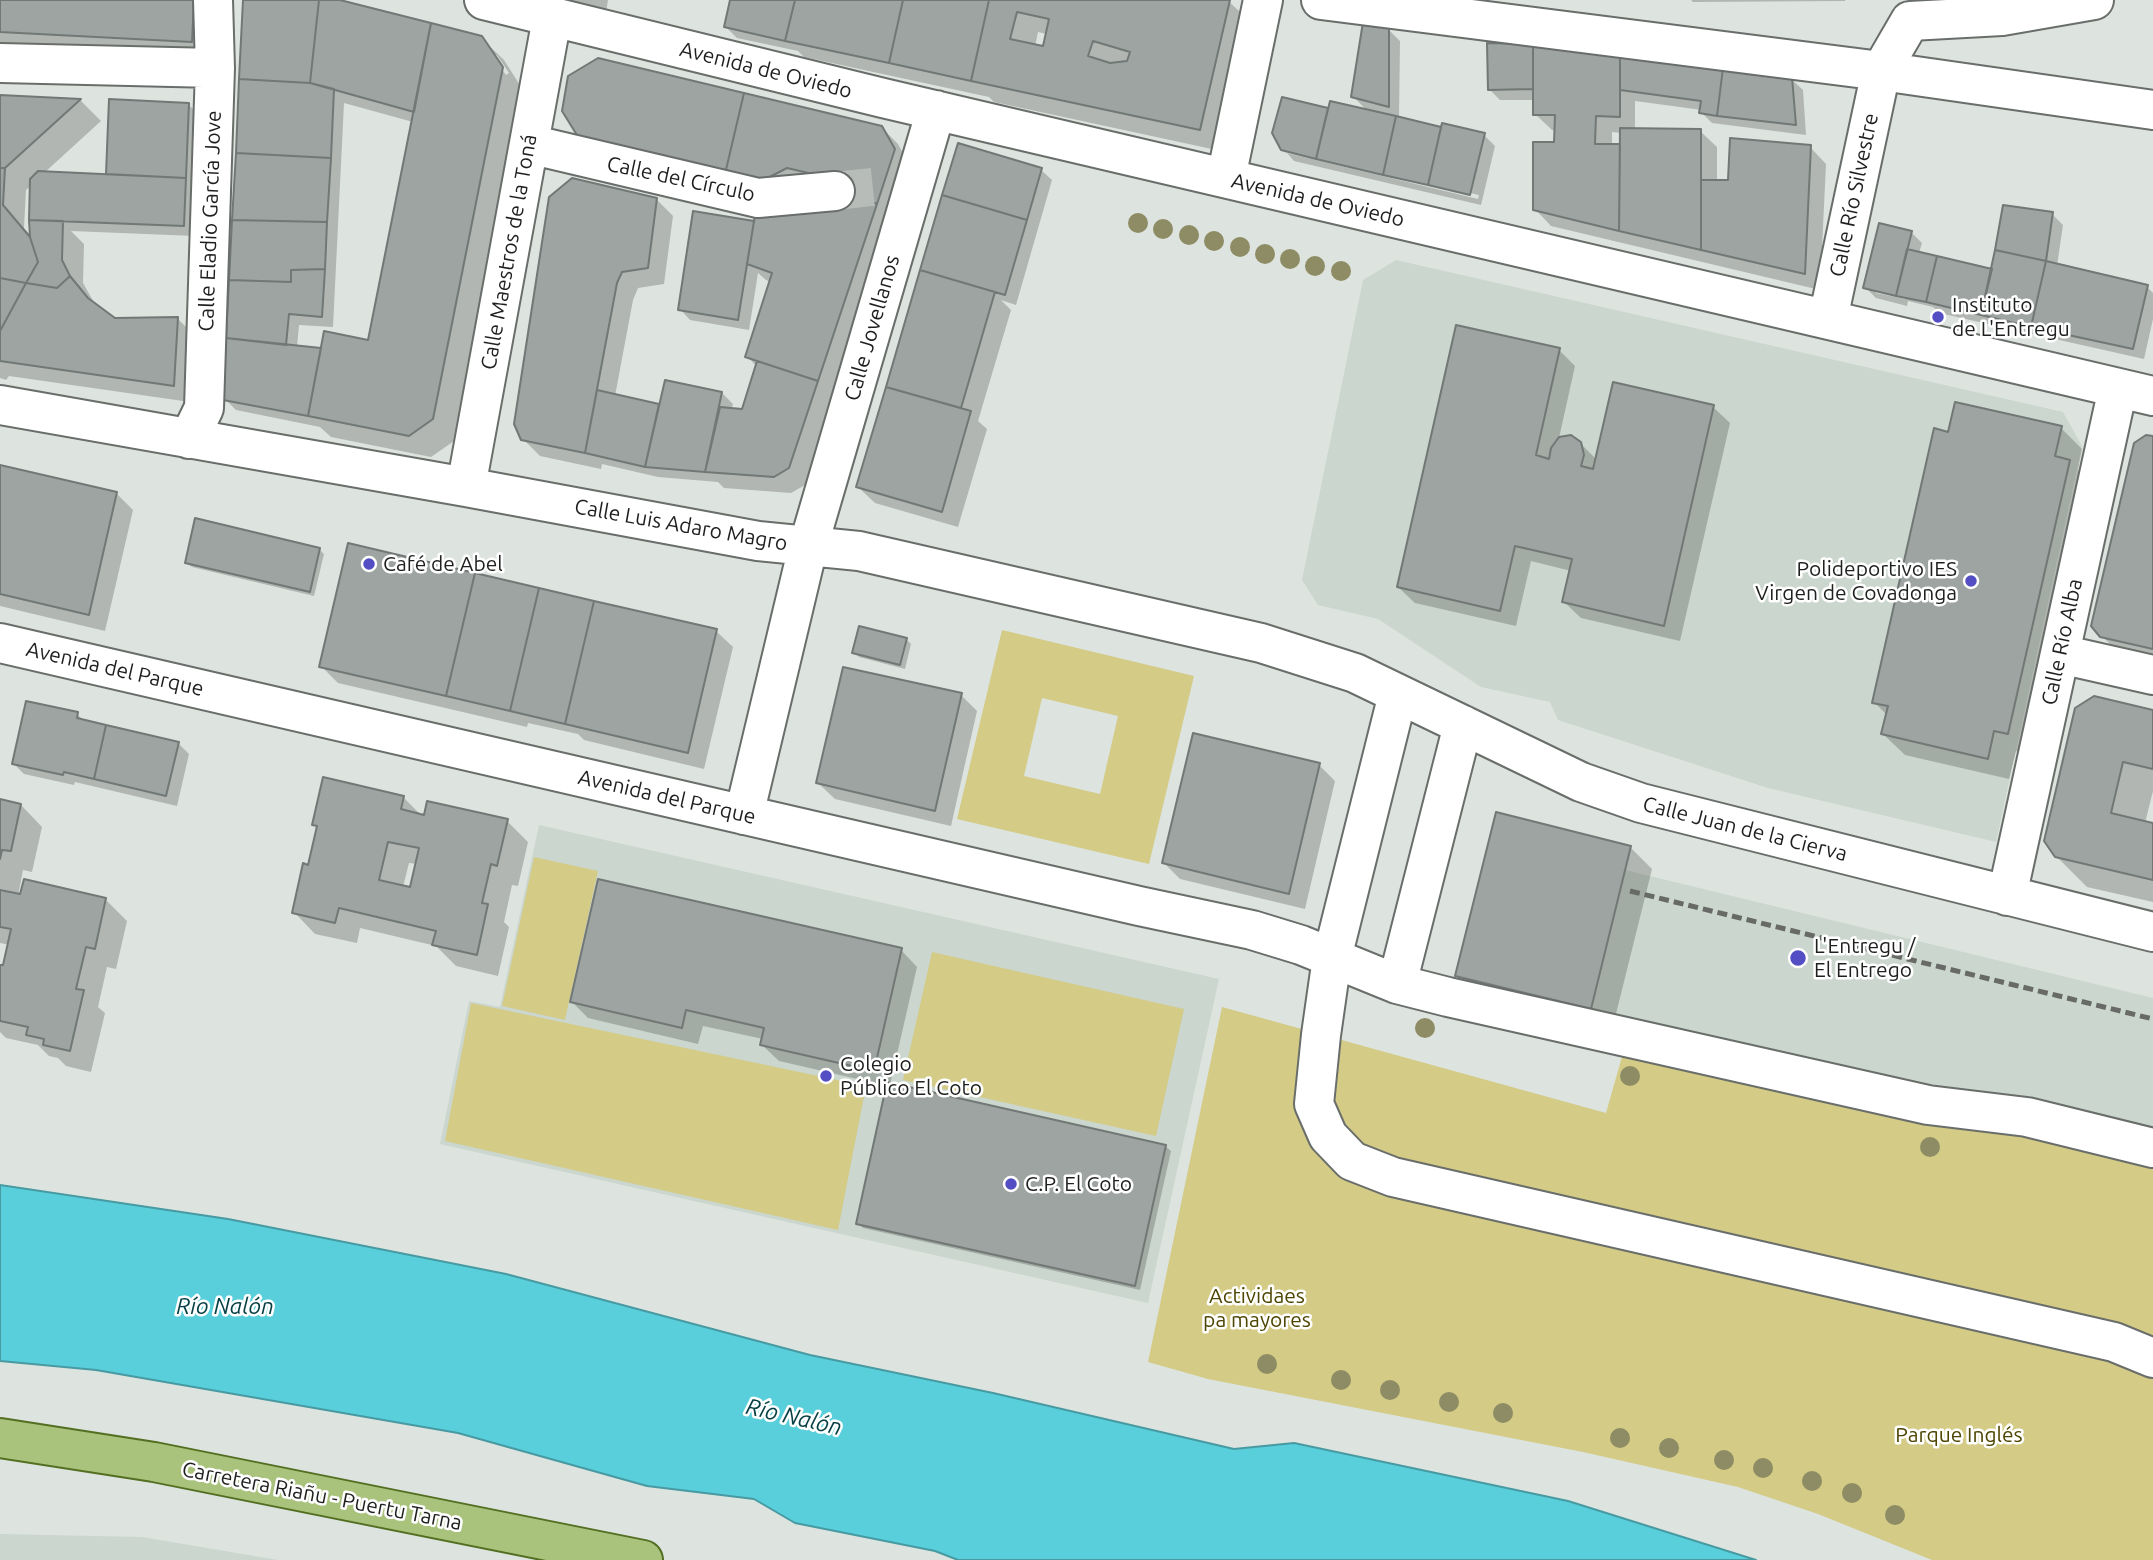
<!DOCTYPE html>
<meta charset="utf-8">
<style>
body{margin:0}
canvas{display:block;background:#dde3de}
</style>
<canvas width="2153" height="1560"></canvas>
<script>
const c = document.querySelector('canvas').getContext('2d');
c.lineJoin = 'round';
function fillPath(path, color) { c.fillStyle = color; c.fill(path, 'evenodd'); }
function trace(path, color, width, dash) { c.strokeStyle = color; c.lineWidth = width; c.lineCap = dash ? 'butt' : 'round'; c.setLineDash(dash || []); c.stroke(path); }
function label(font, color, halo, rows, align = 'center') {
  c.font = font + ' Ubuntu,sans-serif'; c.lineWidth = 5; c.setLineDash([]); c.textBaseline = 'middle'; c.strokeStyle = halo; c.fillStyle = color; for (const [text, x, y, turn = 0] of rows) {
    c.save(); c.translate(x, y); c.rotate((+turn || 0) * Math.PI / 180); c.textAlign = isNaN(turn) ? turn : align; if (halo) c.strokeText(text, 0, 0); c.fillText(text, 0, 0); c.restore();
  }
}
fillPath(new Path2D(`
 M1396,260L2063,412L2082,446L1996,842L1768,788L1558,720L1550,702L1481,687L1378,619L1318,605L1302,580L1363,280Z
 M539,825L1219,979L1148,1303L440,1144L469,1001L500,1007Z
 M1625,870L2153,998V1129L1929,1089L1591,1009Z
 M0,1534L142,1537L278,1560H0Z`), '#cbd6ce');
fillPath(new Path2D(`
 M1002,630L1194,676L1149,864L957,819ZM1042,698L1118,716L1100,794L1024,776Z
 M534,857L598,871L565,1020L502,1006Z
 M932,952L1184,1009L1156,1136L903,1080Z
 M471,1003L866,1086L838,1230L445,1141Z
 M1222,1007L1606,1113L1627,1039L2153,1148V1560H1932L1818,1514L1738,1487L1583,1452L1208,1379L1148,1362Z`), '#d3cb86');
const water = new Path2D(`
 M0,1185L228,1219L506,1274L810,1355L993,1393L1234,1449L1294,1443L1568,1501L1756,1560H958L935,1551L795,1523L754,1499L647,1486L458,1433L96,1370L0,1361Z`);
fillPath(water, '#59cfdb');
trace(water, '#479aa2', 2);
fillPath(new Path2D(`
 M0,0H215L213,63L0,52Z
 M245,0H333L481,38L504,60L523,90L454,441L431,457L331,437L320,427L236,410L225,399ZM492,55H497L509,73L506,75ZM344,103L413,122L370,342L322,350L297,347L299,325L333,327Z
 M545,0H608L606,13Z
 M732,0H1227L1251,22L1221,151L994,102L989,97L804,57L798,51L737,38L726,27ZM1038,32L1047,34L1044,48L1035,47Z
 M1691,0H1845V1L1693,2Z
 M1389,30L1400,41L1399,119L1443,130L1484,135L1495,146L1481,205L1294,161L1287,153L1478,199L1479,195L1286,150V153L1282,149L1283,99L1329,110L1368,112L1353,96Z
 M1791,79L1803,90L1806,135L1712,123L1701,112L1702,110L1635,101V130L1700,131L1717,147V182H1730L1810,147L1826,164L1820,290L1551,226L1535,209L1556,144V131L1552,130L1535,114V100H1500L1489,89ZM1612,132L1622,133L1621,146H1612Z
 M0,97L80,100L101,121L44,173L108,176L111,101L188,104L199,115L195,236L71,231L84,244L83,283L96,306L115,320L177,318L194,335L190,402L9,376L6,380L0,378ZM32,185V237L24,228L26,190Z
 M881,127L898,144L910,166L805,485L791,493L724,488L718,482L658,477L602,464L601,469L540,456L523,439L656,199L673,216L664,284L638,288L633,300L615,396L661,406L722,393L733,404L731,410H743L757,367L747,356L771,282L766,280L758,273L749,330L690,320L680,309L753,223L755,225L772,216L599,156Z
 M959,145L1041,170L1052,180L1016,305L1001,300L1011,310L978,421L987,429L958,527L875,503L858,487Z
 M2052,214L2063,225L2057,266L2147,287L2153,293V319L2144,359L1939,313L1933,307L1908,301L1907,306L1876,298L1865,287L1911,232L1922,243L1919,253L1993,271ZM1876,289L1905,296V299L1876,293Z
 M1559,350L1575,366L1559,438L1580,443L1597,460L1713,407L1730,423L1680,641L1581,618L1564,602L1571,571L1531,561L1516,626L1415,603L1398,587Z
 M2061,428L2082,449L2078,470L2091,483L2029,755L2016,751L2009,779L1905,755L1883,734L1888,716L1874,702L1950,434Z
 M2153,438V661L2118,652L2101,635Z
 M0,467L116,493L133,510L105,631L0,606Z
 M319,549L324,554L314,596L192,567L186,562Z
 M716,631L733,647L704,769L584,740L578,734L528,723L527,727L338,683L321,666Z
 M906,639L911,644L905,669L859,657L854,652Z
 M961,695L977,711L951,826L835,799L818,783Z
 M2153,712V791L2145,823L2153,825V902L2087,887L2056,856Z
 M77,714L85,722L178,743L189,754L177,806L75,782L74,785L24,774L13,763Z
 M1319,765L1335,781L1305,909L1180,879L1164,863Z
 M403,797L422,816L507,821L528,842L518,886L512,885L504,922L509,927L498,976L456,966L436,946L360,928L357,943L315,934L294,912L309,867L318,828L314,824ZM409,863L417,864L412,889L403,887Z
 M0,801L21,805L42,827L32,872L23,870L18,896L105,899L127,921L116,969L107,967L98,1007L105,1013L91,1072L66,1066L58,1058L49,1056L38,1045L6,1038L0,1032V967H4L10,945L0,943Z
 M1630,847L1652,869L1612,1030L1479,997L1457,975Z
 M901,950L917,967L890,1085L1165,1146L1171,1151L1140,1290L863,1228L858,1223L888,1086L779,1061L762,1045L763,1039L703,1026L698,1044L588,1018L572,1002Z`), '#0003');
const building = new Path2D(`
 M0,0H194L192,42L0,32Z
 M243,0H319L310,83L239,79Z
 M319,0H340L431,23L414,112L310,83Z
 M730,0H795L785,41L724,27Z
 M795,0H903L889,63L785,41Z
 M903,0H989L971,81L889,63Z
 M989,0H1230L1200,130L971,81ZM1017,12L1049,19L1043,46L1010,39ZM1093,41L1130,52L1127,61L1110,63L1088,56Z
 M1363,22L1389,28V107L1351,97Z
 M431,23L482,36L503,67L433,419L409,436L308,416L324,331L368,340Z
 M1487,43L1533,44V89L1488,90Z
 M1533,44L1620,54V117L1596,116L1595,144H1620L1619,231L1533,210V142H1554L1555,115H1533Z
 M1620,54L1723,68L1717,116L1699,113L1701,101L1620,90Z
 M598,58L744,93L725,174L580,140L562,111L568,76Z
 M1723,68L1792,77L1796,125L1717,116Z
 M239,79L310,83L334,89L331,158L236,153Z
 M744,93L882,126L895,149L877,204L852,195L838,180L787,168L760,182L725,174Z
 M0,95L81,99L5,168H0Z
 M1282,97L1328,108L1316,159L1281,150L1272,133Z
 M109,99L189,103L186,178L106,174Z
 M1330,101L1396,116L1383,175L1316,159Z
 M1396,116L1441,127L1428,185L1383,175Z
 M1442,123L1485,133L1470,195L1428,185Z
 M1620,128L1701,129V250L1619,231Z
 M1730,138L1811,145L1805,274L1701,250V180H1728Z
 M958,143L1042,168L1027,220L942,195Z
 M236,153L331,158L327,222L232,220Z
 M0,168H5L3,205L30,237L38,262L26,283L0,278Z
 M38,171L186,178L184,226L29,220L30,179Z
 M572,178L657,198L648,268L622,272L617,283L585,453L521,440L514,424L549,197Z
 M852,195L877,204L818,381L745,357L772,273L747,264L756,209Z
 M942,195L1027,220L1005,295L920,270Z
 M2003,205L2053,212L2046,261L1995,250Z
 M693,211L754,221L738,320L678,310Z
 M29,220L63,221L62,260L70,276L57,288L26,283L38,262L30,237Z
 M232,220L327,222L325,269L291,270V282L229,280Z
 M1879,223L1912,231L1896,296L1863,288Z
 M1907,249L1937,256L1926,302L1896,296Z
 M1995,250L2046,261L2031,327L1981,315Z
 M1937,256L1992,269L1981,315L1926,302Z
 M2046,261L2148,285L2133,349L2031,327Z
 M325,269L322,317L289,314L286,345L226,338L229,280L291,282V270Z
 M920,270L995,292L961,408L886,387Z
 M70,276L88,298L115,318L178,317L174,386L0,361V331L26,283L57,288Z
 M0,278L26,283L0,331Z
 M1456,325L1560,348L1536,455L1549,459L1551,448L1559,437L1571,435L1581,442L1584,455L1581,466L1593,469L1613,382L1714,405L1664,626L1562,602L1572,559L1515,546L1500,611L1397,587Z
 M226,338L321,348L308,416L223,400Z
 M757,361L818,381L789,468L774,477L705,472L720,407L742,409Z
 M665,380L722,392L705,472L645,467Z
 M886,387L971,411L942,512L856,487Z
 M597,390L659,404L645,467L585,453Z
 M1955,402L2062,426L2055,456L2070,460L2008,734L1994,731L1988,759L1881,734L1888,706L1872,703L1934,428L1948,432Z
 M2146,435L2153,436V649L2100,637L2091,626L2134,443Z
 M0,465L117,492L89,615L0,594Z
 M195,518L320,548L310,592L185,563Z
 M348,543L475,573L446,696L319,667Z
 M475,573L539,588L510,711L446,696Z
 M539,588L594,601L565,724L510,711Z
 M594,601L717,629L688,753L565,724Z
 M859,626L907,638L900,665L852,653Z
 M843,667L962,693L935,811L816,783Z
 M2094,696L2153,710V769L2123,762L2111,813L2153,823V880L2055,857L2044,841L2075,708Z
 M26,701L78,712L77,718L106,725L94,779L64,772L63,775L12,764Z
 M106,725L179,742L166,796L94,779Z
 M1193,733L1320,763L1289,894L1162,863Z
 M323,777L404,796L401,809L424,815L427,801L508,819L497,866L491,864L482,903L488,904L477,955L432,945L436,931L339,908L335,923L292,913L303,863L308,865L317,826L312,825ZM388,842L419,848L410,887L379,880Z
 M0,799L21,804L11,851L2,850L0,859Z
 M1496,812L1631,846L1591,1009L1455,976Z
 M24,879L106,898L95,949L86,947L76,989L84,990L70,1051L43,1045L44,1039L26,1035L28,1027L0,1021V965H3L11,929L0,927V890L20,894Z
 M598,879L902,948L874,1071L760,1045L764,1028L686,1010L682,1028L570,1002Z
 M887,1082L1166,1145L1135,1286L856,1224Z`);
fillPath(building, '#9da4a2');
trace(building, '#717876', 2);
trace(new Path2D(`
 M835,191L882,186`), '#b7bcb8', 38, [38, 19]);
const minor = new Path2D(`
 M484,0L883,98L2153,396
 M1321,0L1881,71L2153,110
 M0,63L215,68
 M529,144L758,198L835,191
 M1226,178L1263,0
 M1828,319L1881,71L1910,21L2002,16L2094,0
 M0,405L466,487L758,541L859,551L1261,643L1355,673L1581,782L1641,803L2153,932
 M189,439L204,408L215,68L213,0
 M466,487L552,18
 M0,643L1139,906L1252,930L1301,945L1397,984L1448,997L1928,1105L2027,1117L2153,1148
 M2060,654L2153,675
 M1398,694L1332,958L1321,1035L1314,1104L1328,1136L1352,1161L1393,1177L2114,1342L2153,1358
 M744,815L808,547L936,110
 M2007,896L2118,388
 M1397,984L1463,725`);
const major = new Path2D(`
 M0,1438L154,1462L643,1560`);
trace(minor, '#696e6a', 42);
trace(major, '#536f22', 42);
trace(minor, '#fff', 38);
trace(major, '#a9c27c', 38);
trace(new Path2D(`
 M1630,891L2153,1019`), '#676a67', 5, [10, 5]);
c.fillStyle = '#8e8c64';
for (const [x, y] of [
 [1138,223],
 [1163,229],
 [1189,235],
 [1214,241],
 [1240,247],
 [1265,254],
 [1290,259],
 [1315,266],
 [1341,271],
 [1425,1028],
 [1630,1076],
 [1930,1147],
 [1267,1364],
 [1341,1380],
 [1390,1390],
 [1449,1402],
 [1503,1413],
 [1620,1438],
 [1669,1448],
 [1724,1460],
 [1763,1468],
 [1812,1481],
 [1852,1493],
 [1895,1515]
]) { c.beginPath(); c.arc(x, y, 10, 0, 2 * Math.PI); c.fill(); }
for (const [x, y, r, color] of [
 [1938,317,7,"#544ec5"],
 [369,564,7,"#544ec5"],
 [1971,581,7,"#544ec5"],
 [1798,958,9,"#544ec5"],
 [826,1076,7,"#544ec5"],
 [1011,1184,7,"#544ec5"]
]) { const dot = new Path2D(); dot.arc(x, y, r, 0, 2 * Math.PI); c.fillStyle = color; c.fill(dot); trace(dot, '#fff', 2.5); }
label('21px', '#1e201e', '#fff', [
 ["Avenida de Oviedo",766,70,14],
 ["Calle del Círculo",681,179,12],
 ["Calle Río Silvestre",1854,195,-78],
 ["Avenida de Oviedo",1318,200,13],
 ["Calle Eladio García Jove",210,221,-88],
 ["Calle Maestros de la Toná",509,252,-80],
 ["Calle Jovellanos",872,328,-74],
 ["Calle Luis Adaro Magro",681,525,10],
 ["Calle Río Alba",2062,642,-78],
 ["Avenida del Parque",115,669,13],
 ["Avenida del Parque",667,797,13],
 ["Calle Juan de la Cierva",1745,829,14],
 ["Carretera Riañu - Puertu Tarna",322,1496,11]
]);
label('21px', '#1e201e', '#fff', [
 ["Instituto",1952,305],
 ["de L'Entregu",1952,329],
 ["Café de Abel",383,564],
 ["Polideportivo IES",1957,569,"right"],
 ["Virgen de Covadonga",1957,593,"right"],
 ["L'Entregu /",1814,946],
 ["El Entrego",1814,970],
 ["Colegio",840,1064],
 ["Público El Coto",840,1088],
 ["C.P. El Coto",1025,1184]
], 'left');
label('21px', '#4d4500', '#fff', [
 ["Actividaes",1257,1296],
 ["pa mayores",1257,1320],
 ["Parque Inglés",1959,1435]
]);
label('italic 23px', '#063f44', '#fff', [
 ["Río Nalón",225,1306],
 ["Río Nalón",794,1417,13]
]);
</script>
